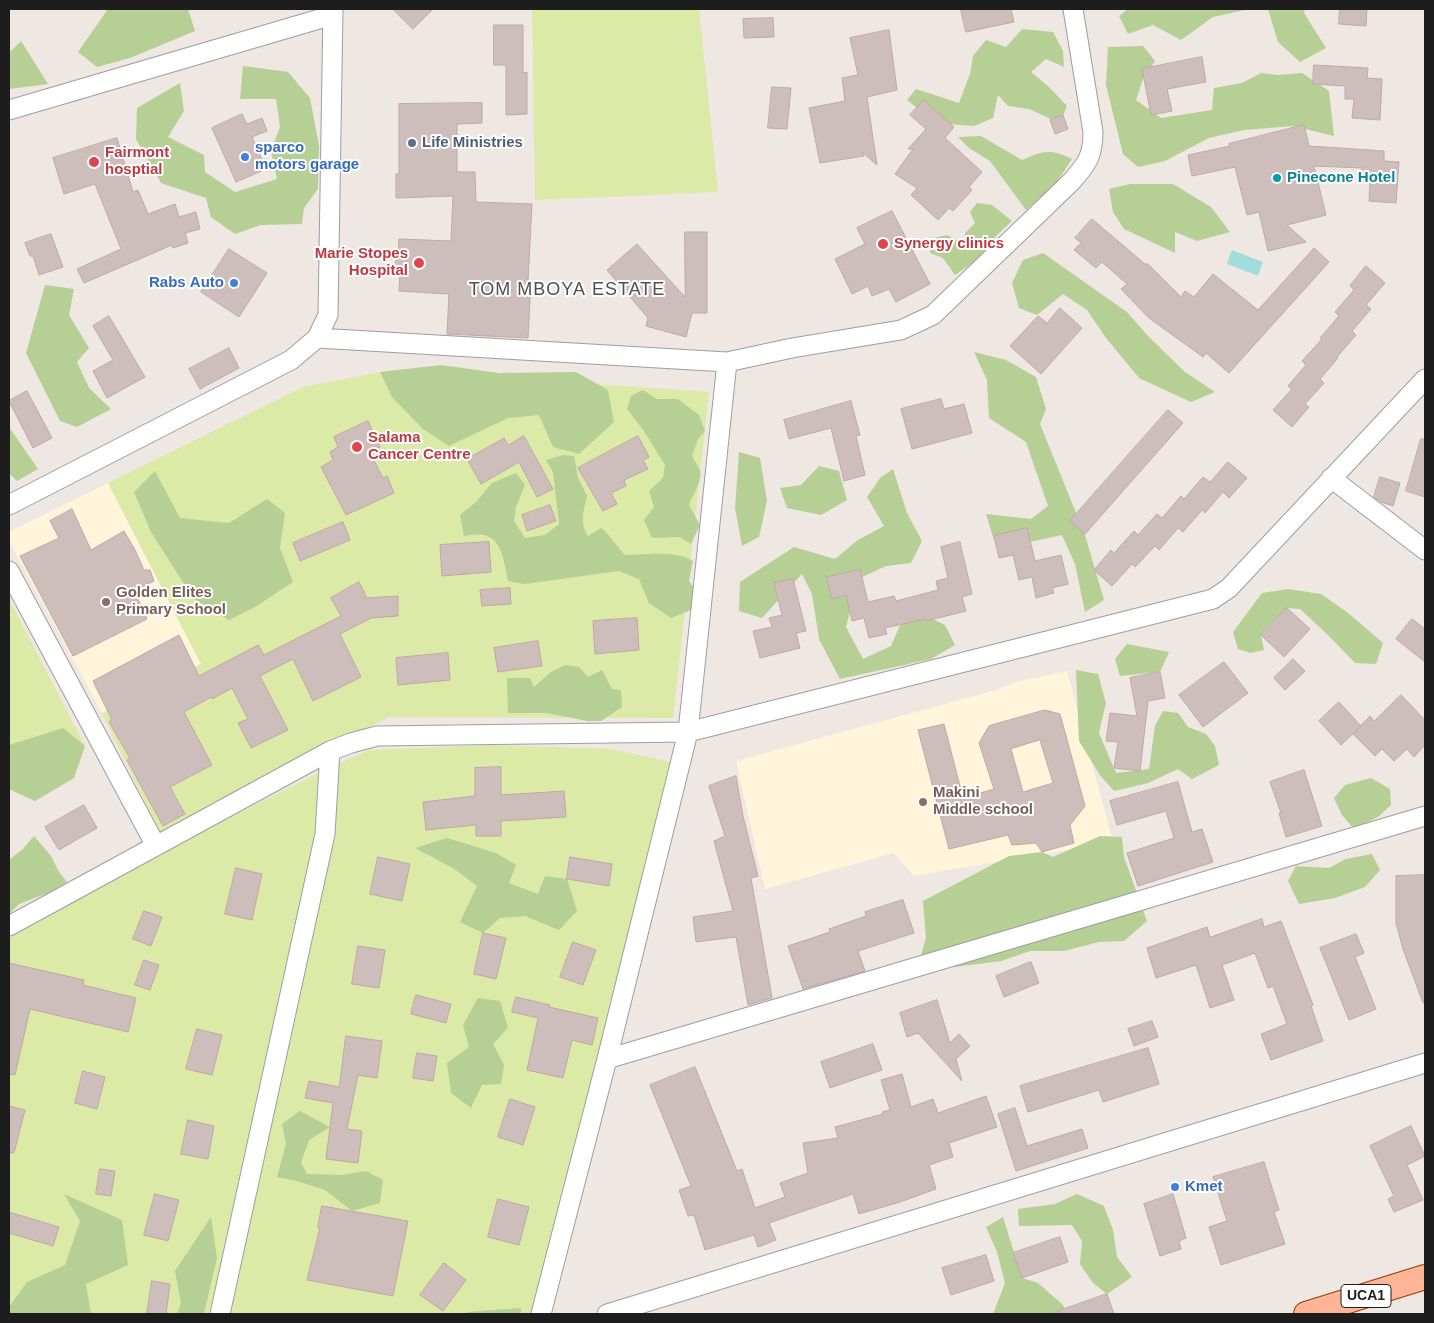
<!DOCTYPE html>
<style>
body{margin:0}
#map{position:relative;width:1434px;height:1323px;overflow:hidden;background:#eee7e2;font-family:Helvetica,sans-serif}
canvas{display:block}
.frame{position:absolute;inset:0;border:10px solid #1d1d1d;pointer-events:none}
</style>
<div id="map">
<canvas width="1434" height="1323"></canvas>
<div class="frame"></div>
</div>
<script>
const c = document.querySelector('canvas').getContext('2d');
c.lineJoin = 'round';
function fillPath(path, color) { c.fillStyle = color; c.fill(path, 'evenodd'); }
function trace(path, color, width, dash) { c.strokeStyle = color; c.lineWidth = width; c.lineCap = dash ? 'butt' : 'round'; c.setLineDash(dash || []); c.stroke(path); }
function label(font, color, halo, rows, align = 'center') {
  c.font = font + ' Helvetica,sans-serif'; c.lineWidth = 4; c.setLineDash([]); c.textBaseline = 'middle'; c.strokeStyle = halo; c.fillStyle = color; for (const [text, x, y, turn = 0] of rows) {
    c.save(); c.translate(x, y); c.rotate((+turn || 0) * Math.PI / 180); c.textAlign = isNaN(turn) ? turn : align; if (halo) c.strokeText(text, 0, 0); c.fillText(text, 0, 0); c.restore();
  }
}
fillPath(new Path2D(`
 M108,483L201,664L102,713L9,541V532Z
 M1067,671L1113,842L914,876L893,853L765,889L736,761L996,690L1015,682Z`), '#fff5da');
fillPath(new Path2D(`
 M532,9H699L718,192L535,200Z
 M392,370L709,392L673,718L389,717L160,833L102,713L201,664L108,483L303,387Z
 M9,599L85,746L74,778L35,801L9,789Z
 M492,745L611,749L671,762L533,1314H9V930L312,776L369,750Z`), '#dbeaa6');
fillPath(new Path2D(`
 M108,9H188L195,31L130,58L97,67L78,52Z
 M1128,9H1305L1304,13L1326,48L1300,62L1278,42L1268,9H1249L1213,17L1181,40L1153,25L1128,34L1119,16Z
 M1022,29L1053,32L1063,51L1064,67L1046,59L1031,72L1049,87L1067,106L1060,123L1029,109L1008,106L998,95L993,118L974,126L936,123L907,100L916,89L959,103L970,74L973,56L986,40L1006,47Z
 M21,41L48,84L9,89V53Z
 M1143,46L1155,61L1143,79L1136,100L1161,118L1212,110L1214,88L1242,83L1261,73L1278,75L1302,73L1329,91L1334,136L1293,126L1244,130L1209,138L1165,161L1138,167L1123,154L1106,85L1108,47Z
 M243,66L288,72L310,98L319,146L318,189L304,208L302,224L261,225L235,234L211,217L206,198L161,183L136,139L137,108L180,83L184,111L168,137L204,155L205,172L235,192L277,179L271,151L280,127L276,99H240Z
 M981,136L1022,160C1042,151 1052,148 1072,159L1055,185L1026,210L990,161L969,148L958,137Z
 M1130,184H1173L1211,207L1230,232L1197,241L1175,232V253L1124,229L1113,212L1109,189Z
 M977,203L992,205L1012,221L996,236L977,260L955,275L943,258L930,253V239L947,235L965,245V233L975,223L970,212Z
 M1043,253L1127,312L1148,336L1185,372L1215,392L1191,402L1139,378L1106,338L1087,310L1063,294L1037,315L1019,308L1012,283L1023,260Z
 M45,285L74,289L69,315L89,348L77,362L89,388L111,409L77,427L60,421L26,353Z
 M974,352L1006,360L1036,377L1046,409L1040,424L1085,535L1104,600L1085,612L1075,564L1062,535L1025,543L994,540L986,514L1031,519L1048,506L1026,442L989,418L987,380Z
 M441,365L498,373L576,372L608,390L614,422L579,454L553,447L539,415L508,418L449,446L423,429L392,397L380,372Z
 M643,390L657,399H678L699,415L705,431L698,439L692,456C695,461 698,466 700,471C703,480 692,496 689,505L700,525L691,544L680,537L652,538L644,520L654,507L649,491L663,478L665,465L644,431L627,409L631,396Z
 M9,427L38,469L17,481L9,473Z
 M739,452L760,458L767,501L759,537L742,546L735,508Z
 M563,455L574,456L578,478L587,496C584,509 579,523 588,536L601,528C611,536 616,546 625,555C646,555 674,550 693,561L689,581L697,592L691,610L671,618L649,603L639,579L619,571L525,584L508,581C505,568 503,543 489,537C482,533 471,535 464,536L460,515L476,502L492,483L516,473L525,485L516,507L514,521L525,538L545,535L559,524L553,472L546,460Z
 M819,466L839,471L847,500L821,515L787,508L780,488L801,485Z
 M893,469L907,513L922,541L911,563L886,566L858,579L846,627L863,659L891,646L908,607L945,625L955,645L931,659L840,679L819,639L812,594L802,574L762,618L739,611L740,582L794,547L835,559L858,540L884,526L867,497L880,478Z
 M155,471L180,518L229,523L267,499L285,513L280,548L293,582L255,607L229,620L193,598L151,532L134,492Z
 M1288,589L1321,594L1347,612L1383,643L1376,664L1355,663L1329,636L1300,609L1287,608L1261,635L1264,650L1250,653L1238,649L1233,632L1262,593Z
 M1127,644L1169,652L1160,672L1120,676L1115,659Z
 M565,665L579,667L588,677L602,670L612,689L621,690L622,707L601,721H587L546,713H508L507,678H530L534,687L551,672Z
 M1076,670L1098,674L1106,703L1099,733L1116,773L1149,769L1155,726L1163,711L1178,713L1188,727L1206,734L1215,746L1219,765L1192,779L1178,769L1148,783L1114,791L1100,775L1079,741Z
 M63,728L85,746L74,778L35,801L9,789V745Z
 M1371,778L1390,789L1391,805L1378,817L1354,829L1342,815L1334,798L1345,785Z
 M34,836L51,856L59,872L67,882L53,891L19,904L9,914V860L23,849Z
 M1100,836L1122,837L1124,857L1147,921L1124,941L1099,942L1064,951H1030L1001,961L916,972L926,938L923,901L1009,856L1042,852L1053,857Z
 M447,838L496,853L516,865L509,883L538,894L545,876L567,879L577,911L559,930L525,916L500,918L483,933L460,922L477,886L453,868L415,848Z
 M1372,854L1380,870L1365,887L1335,898L1299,904L1288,881L1296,866L1329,868L1346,859Z
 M478,998L500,1001L508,1028L493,1044L504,1065L501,1084L482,1085L471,1108L451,1093L447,1063L469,1047L463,1025Z
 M300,1111L330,1127L309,1140L301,1163L307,1174L342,1175L366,1171L383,1180L380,1203L352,1211L325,1190L297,1181L277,1177L286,1144L282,1124Z
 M64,1194L122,1220L128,1265L86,1284L91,1314H9V1307L27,1282L65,1265L80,1221Z
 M1077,1194L1104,1206L1113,1230L1117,1257L1132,1277L1107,1294L1093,1283L1080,1264L1082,1241L1072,1225L1019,1226L1018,1209L1055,1204Z
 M211,1217L217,1258L204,1314H177L181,1303L175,1271Z
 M1003,1217L1022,1278L1038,1283L1063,1305L1067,1314H993L1005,1283L997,1252L986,1227Z
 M521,1308V1314H464L467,1312Z`), '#b6cf95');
fillPath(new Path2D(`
 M1232,250L1263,262L1258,276L1227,264Z`), '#a1ddda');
const building = new Path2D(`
 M393,9H433L413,29Z
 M961,9H1011L1014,22L966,32Z
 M1340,9H1367L1366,26L1339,24Z
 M773,18L774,37L744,38L743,19Z
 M494,25H523V73L527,72V114L506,115V65H494Z
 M889,30L897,90L867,97L877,165L862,152L864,156L820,163L809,108L845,101L842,78L858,75L850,38Z
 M1202,57L1206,82L1167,89L1172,111L1151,115L1142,69Z
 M1314,65L1368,68L1367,78L1382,79L1380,120L1352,118L1354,99H1345V86L1313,84Z
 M772,87L791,88L787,129L768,128Z
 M924,100L954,127L945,138L982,172L969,187L972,190L953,211L949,208L938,220L911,195L917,188L895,174L913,149H908L926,129L910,115Z
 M482,103V123L457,124V172H475L476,202L532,204L528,281H531L528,338L447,334L449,294L399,291L400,273L395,272L396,255H398L399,239L451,241L453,196L396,198V174H399V104Z
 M242,114L247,124L262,118L267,131L252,137L266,169L236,182L212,128Z
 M1063,115L1068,129L1055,134L1050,120Z
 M1304,125L1309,146L1384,151V161L1399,162L1396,203L1369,201L1370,182H1361L1362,168L1314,166L1326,215L1287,225L1306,242L1268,251L1259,212L1247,215L1235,167L1192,176L1188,155L1230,146L1229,144Z
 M117,138L133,192L138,190L148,214L175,204L179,217L196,212L200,229L185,233L188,243L173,248L172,245L84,283L77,269L121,249L95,184L64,194L53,158Z
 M892,211L930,284L896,302L889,289L872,296L868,286L852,294L835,259L865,244L857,228Z
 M1092,219L1146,265L1147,263L1181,297L1185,291L1194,297L1213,274L1258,310L1314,248L1329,262L1229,373L1206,353L1203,357L1149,318L1121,289L1127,284L1102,262L1096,268L1074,250L1081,243L1075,238Z
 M685,232H707V313H692L686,337L646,326L648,318L607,270L637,244L685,297Z
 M51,234L63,267L39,275L33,256H30L25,243Z
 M229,249L267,273L239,317L201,292Z
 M1366,266L1385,283L1366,305L1371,309L1352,331L1356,335L1337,357L1338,358L1320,379L1324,383L1305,404L1309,407L1292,427L1273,410L1292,389L1288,386L1306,365L1302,361L1322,339L1320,338L1339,316L1335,312L1354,290L1350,286Z
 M1060,308L1082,328L1041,374L1010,346L1038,316L1047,323Z
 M109,316L145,377L107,398L93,371L113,360L93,326Z
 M229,348L239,368L200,389L189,369Z
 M27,391L52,438L33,448L9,401Z
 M941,399L944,409L964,404L972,433L912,449L901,409Z
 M851,401L860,435L856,436L865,475L844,481L831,428L789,439L784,420Z
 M1168,410L1183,423L1085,534L1070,521Z
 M368,421L380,447L369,451L383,478L387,476L394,493L346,515L321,467L333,460L330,452L338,447L334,437Z
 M524,436L553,489L537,497L519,462L481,484L467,459L504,438L508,445Z
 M638,436L649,457L643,460L648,469L624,480L626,486L611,493L617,504L603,511L578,468Z
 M1421,439H1425V497L1406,491Z
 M1228,462L1247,478L1229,498L1223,492L1205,513L1202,510L1183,532L1178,528L1159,550L1155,546L1135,567L1132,564L1112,586L1094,570L1111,550L1114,553L1134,531L1138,535L1157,514L1162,518L1181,496L1184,499L1203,477L1210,482Z
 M1380,477L1400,483L1393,506L1381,502L1374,497Z
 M550,505L556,521L527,531L522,515Z
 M72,509L91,550L124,531L135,550L144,570H150L154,581L134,591L147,619L73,656L20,556L59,538L50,521Z
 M343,522L350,540L300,561L293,543Z
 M1027,528L1035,561L1061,555L1068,584L1052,588L1054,593L1036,598L1032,577L1019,580L1013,555L999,558L994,536Z
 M489,542L491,572L442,576L440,545Z
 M960,542L972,594L962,597L966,611L926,621L925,619L885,628L887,634L869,638L864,618L852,621L846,595L832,599L826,577L860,569L868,602L894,596L896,601L938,590L936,581L948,578L941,547Z
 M793,579L806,631L796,633L800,648L760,658L753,631L772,627L769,618L782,615L774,583Z
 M359,582L367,598L398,596V616L371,618L340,634L361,677L313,701L293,659L260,676L288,730L251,748L238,723L248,719L232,688L212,699L211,697L184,712L212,765L170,787L185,814L163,826L127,760L130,758L109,722L112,720L93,681L179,635L199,676L258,645L264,655L341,616L331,598Z
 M510,588L511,604L482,606L480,590Z
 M1287,608L1310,629L1284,657L1261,635Z
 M637,618L639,650L595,654L593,621Z
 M1412,619L1425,629V662L1396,639Z
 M538,641L542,666L498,672L494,648Z
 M448,653L450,680L398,685L396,658Z
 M1293,659L1305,671L1285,690L1274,678Z
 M1224,662L1248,693L1203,727L1179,695Z
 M1160,672L1165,698L1148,701L1140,771L1114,768L1118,742L1106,741L1110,713L1137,716L1130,678Z
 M1401,695L1425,720V745L1414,757L1407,749L1394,761L1382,749L1375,756L1353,734L1370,716L1374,721Z
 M1339,702L1361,726L1341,745L1319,721Z
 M1045,710L1060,714L1085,806L1070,825L1074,843L1042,852L1036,843L1012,845L1008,835L949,849L918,730L944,724L963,798L994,789L979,743L989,726ZM1040,740L1053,783L1023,792L1011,749Z
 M501,767V795L564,791L566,817L501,821V836H476V825L426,830L423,802L475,796V768Z
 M1304,770L1322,826L1286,837L1279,813H1281L1270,782Z
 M736,776L743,816L758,876L751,878L772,998L748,1005L736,937L696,942L693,917L733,911L714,841L725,836L709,786Z
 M1178,782L1192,832L1202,829L1213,862L1138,886L1127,853L1174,838L1166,811L1117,825L1110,801Z
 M84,805L97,828L59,850L45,827Z
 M378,857L410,864L402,901L370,894Z
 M570,857L612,864L609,886L567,879Z
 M236,868L262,874L252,920L225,914Z
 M1425,875V1002L1423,1003L1403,949L1396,923V876Z
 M903,900L914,933L858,951L865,971L803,989L788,946L830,932L829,929L866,916L865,912Z
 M144,911L162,917L151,946L133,939Z
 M1262,919L1264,927L1281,921L1313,1005L1311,1006L1323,1041L1271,1060L1261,1034L1287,1024L1273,986L1268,988L1255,953L1222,965L1234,1000L1210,1008L1196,965L1156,978L1147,948L1207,927L1210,937Z
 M483,933L506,938L496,979L474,974Z
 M1356,934L1364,953L1355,957L1376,1009L1349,1020L1320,948Z
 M573,942L596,950L583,985L560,977Z
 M358,946L385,950L379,988L352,984Z
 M144,960L159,965L150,990L135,985Z
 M1031,962L1039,983L1004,997L996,976Z
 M9,963L84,980L83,985L136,998L128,1032L30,1009L15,1075L9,1074Z
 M416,995L451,1004L446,1023L411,1014Z
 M516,997L550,1005L549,1007L598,1018L592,1045L572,1040L563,1078L527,1070L538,1018L512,1012Z
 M937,1000L950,1043L959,1034L970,1046L956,1059L962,1081L918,1033L907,1037L900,1013Z
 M1152,1021L1158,1037L1134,1046L1128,1029Z
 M197,1029L222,1035L212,1075L186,1069Z
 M346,1036L382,1041L377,1078L358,1075L347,1129L362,1131L358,1163L326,1159L333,1103L305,1098L309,1081L339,1087Z
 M873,1044L882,1070L830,1088L821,1062Z
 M1148,1048L1159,1084L1103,1102L1099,1090L1028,1112L1020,1086Z
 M417,1053L437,1056L433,1081L413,1078Z
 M695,1067L737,1171L742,1169L755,1208L785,1197L780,1183L808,1173L803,1143L838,1138L835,1127L883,1114L882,1112L890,1110L881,1080L902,1074L911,1107L933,1099L938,1113L986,1096L997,1127L949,1143L953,1157L929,1165L936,1189L900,1202L859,1214L853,1194L769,1223L776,1240L758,1247L754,1235L705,1250L694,1215L688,1216L679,1190L691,1186L650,1085Z
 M83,1071L105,1077L97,1109L75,1103Z
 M510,1099L535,1107L523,1145L498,1137Z
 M9,1106L25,1110L14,1153H9Z
 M1015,1108L1027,1146L1082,1129L1088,1148L1016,1171L998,1114Z
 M188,1120L214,1126L208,1159L181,1154Z
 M1411,1126L1425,1156L1407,1165L1423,1200L1394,1212L1388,1199L1394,1196L1370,1146Z
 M1264,1162L1279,1210L1274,1212L1285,1244L1221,1265L1209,1227L1227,1221L1213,1177Z
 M100,1169L115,1171L111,1196L96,1194Z
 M155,1194L179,1200L168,1241L144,1235Z
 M1173,1194L1186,1238L1179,1241L1181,1249L1160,1256L1144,1204Z
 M498,1199L529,1207L519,1245L488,1237Z
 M322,1206L408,1221L393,1296L307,1280L320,1228H318Z
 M9,1212L59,1227L53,1246L9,1233Z
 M1060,1237L1068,1262L1022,1278L1013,1253Z
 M986,1255L994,1281L951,1295L942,1268Z
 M444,1263L466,1280L443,1311L420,1295Z
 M152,1281L170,1284L166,1314H147Z
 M1107,1294L1114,1314H1057L1056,1312Z`);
fillPath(building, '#cebebb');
trace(building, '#c0a8a4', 1);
const minor = new Path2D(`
 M9,110L333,15
 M317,338L727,362L792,348L901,330L933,315L1071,182C1087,164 1093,156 1093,132L1073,9
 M1331,478L1425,550
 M9,505L291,360L317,338L328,315L333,9
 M9,571L156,846
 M9,926L330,751L351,743L377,736L688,732L1213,599L1229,588L1425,379
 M607,1059L1425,816
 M220,1314L325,834L330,751
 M541,1314L607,1059L688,732L727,362
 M607,1314L1425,1063`);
const major = new Path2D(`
 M1306,1314L1425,1277`);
trace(minor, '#9e9e9e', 21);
trace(major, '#953a00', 26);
trace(minor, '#fff', 19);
trace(major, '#feb597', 24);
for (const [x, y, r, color] of [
 [412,143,5,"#5c6f8a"],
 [245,157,5,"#3f7fe0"],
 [94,162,6,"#e0444e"],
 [1277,178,5,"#0f9aa8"],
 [883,244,6,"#e0444e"],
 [419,263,6,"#e0444e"],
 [234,283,5,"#3f7fe0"],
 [357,447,6,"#e0444e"],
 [106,602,5,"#8d6e63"],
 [923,802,5,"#8d6e63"],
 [1175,1187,5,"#3f7fe0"]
]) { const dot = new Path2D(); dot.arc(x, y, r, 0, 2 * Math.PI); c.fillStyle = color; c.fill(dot); trace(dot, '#fff', 2); }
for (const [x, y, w] of [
 [1366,1296,50]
]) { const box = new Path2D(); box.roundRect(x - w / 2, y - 11.5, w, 23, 4); c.fillStyle = '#fff'; c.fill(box); trace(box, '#1d1d1d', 1); }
label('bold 14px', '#1d1d1d', null, [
 ["UCA1",1366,1296]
]);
label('bold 15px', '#4e5e75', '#fff', [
 ["Life Ministries",422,143]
], 'left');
label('bold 15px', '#366cbe', '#fff', [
 ["sparco",255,148],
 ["motors garage",255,165],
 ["Rabs Auto",224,283,"right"],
 ["Kmet",1185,1187]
], 'left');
label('bold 15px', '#be3a42', '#fff', [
 ["Fairmont",105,153],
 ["hosptial",105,170],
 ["Synergy clinics",894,244],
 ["Marie Stopes",408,254,"right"],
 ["Hospital",408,271,"right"],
 ["Salama",368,438],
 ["Cancer Centre",368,455]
], 'left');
label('bold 15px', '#0d838f', '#fff', [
 ["Pinecone Hotel",1287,178]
], 'left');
label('bold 15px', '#785e54', '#fff', [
 ["Golden Elites",116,593],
 ["Primary School",116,610],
 ["Makini",933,793],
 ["Middle school",933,810]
], 'left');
c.letterSpacing = '1px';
label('18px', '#505050', '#fff', [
 ["TOM MBOYA ESTATE",567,290]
]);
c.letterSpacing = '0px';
</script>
